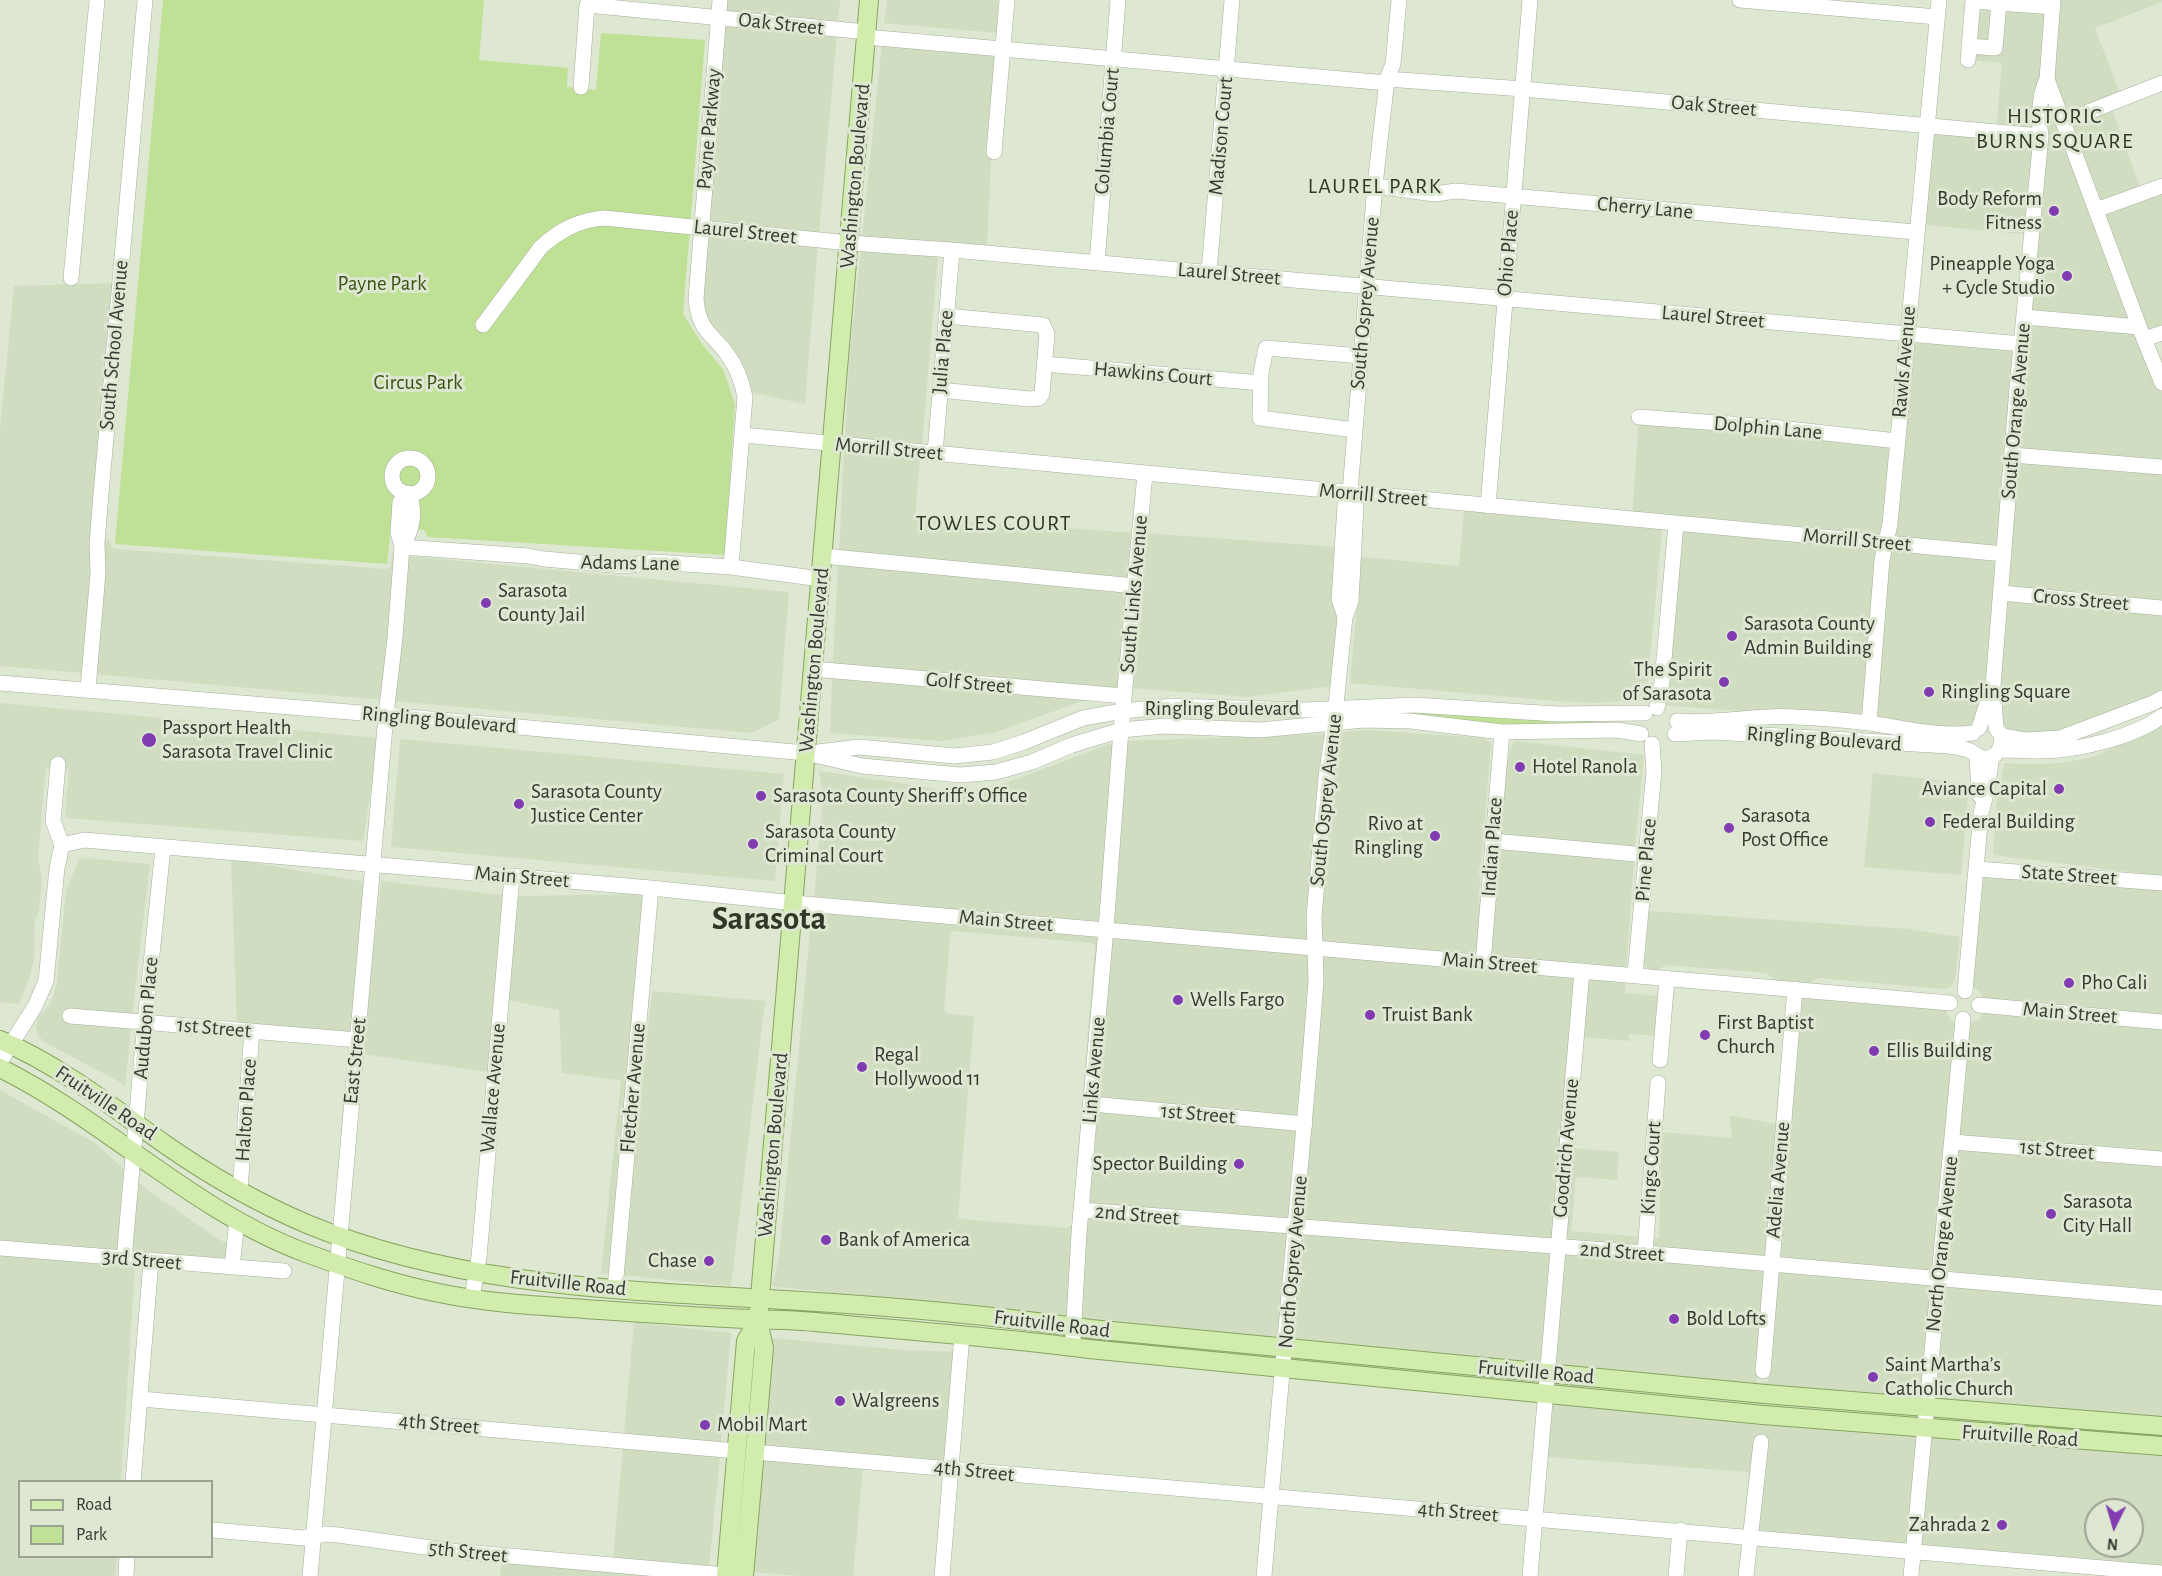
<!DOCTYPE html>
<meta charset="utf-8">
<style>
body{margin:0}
#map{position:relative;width:2162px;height:1576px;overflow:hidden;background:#dde7d2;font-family:"Alegreya Sans",sans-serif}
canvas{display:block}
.legend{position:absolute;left:18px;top:1480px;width:195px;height:78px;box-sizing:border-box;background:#dde7d2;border:2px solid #9aa292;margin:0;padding:8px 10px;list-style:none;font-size:18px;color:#363a32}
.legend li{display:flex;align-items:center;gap:12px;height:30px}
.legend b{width:30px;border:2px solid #9aa292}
.north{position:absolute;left:2084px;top:1498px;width:60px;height:60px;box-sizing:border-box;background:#dde7d2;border:2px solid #9aa292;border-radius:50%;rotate:185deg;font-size:16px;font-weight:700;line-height:24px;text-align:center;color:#363a32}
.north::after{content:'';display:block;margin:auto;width:21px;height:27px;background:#803cb0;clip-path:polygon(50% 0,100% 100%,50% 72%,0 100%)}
</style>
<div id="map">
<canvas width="2162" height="1576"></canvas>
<ul class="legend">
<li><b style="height:8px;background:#d1ecad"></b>Road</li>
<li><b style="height:16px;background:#bfe195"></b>Park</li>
</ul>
<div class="north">N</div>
</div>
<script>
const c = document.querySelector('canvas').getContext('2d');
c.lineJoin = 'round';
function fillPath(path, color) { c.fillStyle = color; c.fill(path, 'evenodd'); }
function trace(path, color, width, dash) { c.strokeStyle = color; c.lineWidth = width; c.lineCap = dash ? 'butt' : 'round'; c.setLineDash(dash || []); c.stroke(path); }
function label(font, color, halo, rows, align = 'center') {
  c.font = font + ' "Alegreya Sans",sans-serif'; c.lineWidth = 6; c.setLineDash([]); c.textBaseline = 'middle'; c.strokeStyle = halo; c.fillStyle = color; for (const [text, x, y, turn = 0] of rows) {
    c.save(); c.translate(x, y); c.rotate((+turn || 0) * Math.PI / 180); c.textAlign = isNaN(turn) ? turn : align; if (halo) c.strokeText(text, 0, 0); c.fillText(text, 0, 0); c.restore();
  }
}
fillPath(new Path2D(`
 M725,0H840L838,23L724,12Z
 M887,0H998L997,33L884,23Z
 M1973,0H2162V2L2095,28L2122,99L2110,104L2142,193L2162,186V333L2144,340L2162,383V698L2053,737L1995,728L1977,729L1660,705L1676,524L1632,520L1639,417L1897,440L1906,334L2021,344L2032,235L1916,224L1928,125L1996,131L2002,63L1968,60Z
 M723,24L837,35L819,233L707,222Z
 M882,44L996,54L989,157L991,158L987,247L862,237Z
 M706,234L818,245L805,404L750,392L707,324L701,298Z
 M861,249L938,255L922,446L845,439L849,360Z
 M114,283L84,673L0,666V427L14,286Z
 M844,451L920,458L915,517L1134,533L1130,580L839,552Z
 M1464,511H1482L1662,530L1646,700L1594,703L1556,701L1350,683L1361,557L1459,566Z
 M1145,533L1337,547L1339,617L1332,686L1248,697L1130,688Z
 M103,540L111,541V547L115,549L386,569L391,566L392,555H396L382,700L94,674Z
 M407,556L789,592L779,719L752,733L393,701Z
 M838,564L1129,592L1120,687L1115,689L833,665Z
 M832,677L1088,699L996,732L942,741L830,733Z
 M0,703L379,738L363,841L65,818L69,769L46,767L38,857L42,881L39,911L35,920L34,961L27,985L19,1004L0,1002Z
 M2162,723V876L1993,855L1998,781L2001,780L2005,763L2031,764L2061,763L2093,757Z
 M1368,730L1485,738L1491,744L1480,878L1478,957L1320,941L1319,917L1336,733Z
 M1325,734L1310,940L1112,924L1125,741Z
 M400,739L784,774L775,881L391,847Z
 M1516,741L1644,755L1635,848L1499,835L1502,784L1512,744Z
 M1115,742L1101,923L814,899L823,797L819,771L959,792L1000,785Z
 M1873,773L1966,783L1969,785L1961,875L1864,867Z
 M1498,847L1634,860L1626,968L1488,957Z
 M84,858L150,864L132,1015L65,1010L64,1021L131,1027L125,1087L120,1082L44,1042L37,1034L36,1026L38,1018L51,1003L57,983L66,891L79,859Z
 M231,859L366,882L353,1034L237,1024Z
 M1982,875L2162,889V1016L1983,1000L1979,991L1971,986Z
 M381,881L502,895L504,897L489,1072L362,1054Z
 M645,894L611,1274L601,1273L621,1080L562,1073L559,1010L507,1000L516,898L519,896Z
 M812,911L1100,935L1069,1320L772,1286L779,1258ZM955,931L1091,943L1095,945L1072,1224L1068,1228L961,1219L958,1217L974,1016L948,1014L944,1010L950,936L952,932Z
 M1649,911L1908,929L1960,937L1955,979L1951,987L1943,989L1818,978L1808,984L1775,981L1767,973L1666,965L1658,970H1650L1642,964V958L1645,957Z
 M1111,936L1310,952L1311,981L1300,1117L1097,1098Z
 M1321,953L1575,977L1553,1241L1302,1222Z
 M1586,978L1625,981V993L1660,996L1657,1036L1629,1034V1041L1583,1037L1574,1148L1619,1152L1617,1180L1576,1177L1571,1231L1641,1237L1640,1247L1564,1242Z
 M652,991L765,1001L731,1286L622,1275Z
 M1787,995H1789L1766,1258L1651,1247V1238H1659L1662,1132L1732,1138L1730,1115L1775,1124Z
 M1800,996L1945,1008L1950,1019L1955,1023L1934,1272L1777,1258Z
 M1983,1012L2162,1028V1153L1959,1136L1968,1025L1979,1019Z
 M0,1090L95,1143L126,1171L119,1252L0,1242Z
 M1096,1110L1299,1129L1291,1221L1087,1205Z
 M1958,1148L2162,1165V1292L1945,1272Z
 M136,1180L149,1191L218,1239L229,1244L227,1261L129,1253Z
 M1086,1217L1290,1233L1280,1342L1079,1321Z
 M1301,1234L1552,1253L1542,1367L1291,1343Z
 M0,1254L135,1266L121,1481L20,1482V1556L117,1557L115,1576H0Z
 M1563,1254L1765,1270L1757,1382H1768L1776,1271L1932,1284L1921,1402L1553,1368Z
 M1943,1284L2162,1304V1420L1932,1403Z
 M634,1322L731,1333L721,1443L624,1435Z
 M771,1338L904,1350L956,1352L947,1462L763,1447Z
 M1290,1355L1541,1379L1540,1387L1289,1363Z
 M1552,1380L1920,1414V1423L1551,1388Z
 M1550,1400L1919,1435L1909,1545L1757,1532L1766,1437L1756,1436L1747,1531H1745L1749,1472L1546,1457Z
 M1931,1415L2162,1432V1440L1930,1424Z
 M1929,1436L2162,1452V1566L1919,1546ZM2096,1510H2132V1546H2096Z
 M623,1447L720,1455L709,1567L613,1559Z
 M762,1459L863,1467L853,1576H801L754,1572Z
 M502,1562L670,1576H500Z`), '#d0ddc1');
fillPath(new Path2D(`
 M163,0H484L479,60L568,68L567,87L596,90L601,33L705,40L683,314L702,344L723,369L735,404L725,555L428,537L424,530L391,527L387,564L115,544Z
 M1389,712L1596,716L1597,722C1528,733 1458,719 1389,714Z`), '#bfe195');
const minor = new Path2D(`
 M720,0L696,299C699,331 710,331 727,354C737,367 742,381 745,397L731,567
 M1740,0L1937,17
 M1999,3L2053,7
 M866,37L1387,83
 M1969,46L1995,48L1999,3L1973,1
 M1968,60L1973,0
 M1387,79L1523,89L2041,136
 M2047,79L2142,334L2162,383
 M581,87L587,5L867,32
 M2063,122L2162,83
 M994,152L1007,0
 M1375,186L1435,194L1456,191L1915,232
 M2096,210L2162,186
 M1097,263L1118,0
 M1209,272L1232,0
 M71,278L97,0
 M2024,317L2139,327
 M483,325L541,247C560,230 579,220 604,218L849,243L952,250L2022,344
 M2144,339L2162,333
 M1045,364L1261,383
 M940,390L1029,399L1039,398L1042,394L1047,334L1043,325L946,316
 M1639,417L1771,427L1897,441
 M1355,430L1260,418L1261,373L1266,348L1361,356
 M743,435L2004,554
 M935,453L952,250
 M2012,455L2162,467
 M392 476a18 18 0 1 1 36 0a18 18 0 1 1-36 0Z
 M1488,506L1530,0
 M402,547L528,556L544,559L624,566L654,562L731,567L821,579
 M823,556L1135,586
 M2001,593L2162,608
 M1345,617L1339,599L1345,505L1350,492L1375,185L1387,79L1393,64L1399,0
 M813,669L1124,696
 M0,683L386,715L806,753L862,766L960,775L996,772L1032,762L1072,745L1121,730L1165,726L1260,730L1364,720L1410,721L1502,732L1617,730L1641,734
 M88,689L98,573L97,543L101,494L145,0
 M1657,708L1662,682L1676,524
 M1677,721C1716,725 1756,714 1796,717C1820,718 1845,720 1869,723C1904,728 1937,737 1973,733
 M1869,723L1882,560L1890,524L1939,0
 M1979,728L1991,691
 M1996,728L1993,686L2017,388L2041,136C2038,119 2039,95 2047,79L2053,0
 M1675,734L1713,732L1949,746C1956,747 1962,748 1968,750C1972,751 1974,754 1977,755C1993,765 2002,750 2002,736L1996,728
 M2002,736L2025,740L2060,738L2153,703L2162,698
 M2000,750C2014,750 2028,751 2042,751C2076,751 2135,737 2162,716
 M818,752L859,747L954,756L993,752L1024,742L1083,718L1123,711L1172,706L1305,710L1414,705L1557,714L1645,713
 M1977,755L1979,795
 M58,764L53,821L62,845
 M1493,841L1646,855
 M62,845L84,840L651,888L794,903L1950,1003
 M1977,869L2162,883
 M1483,963L1502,732
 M1635,975L1654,771L1652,744
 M1965,991L1981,813L1987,790L1992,756
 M1979,1005L2162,1022
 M70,1016L358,1040
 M1660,1060L1667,978
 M0,1062L35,1006L46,981L57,868L62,845
 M1092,1104L1305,1124
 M1953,1142L2162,1159
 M240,1189L252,1031
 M1081,1210L1645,1253L2162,1298
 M0,1248L284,1271
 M1645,1253L1658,1083
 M124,1259L145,1022L163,848
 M232,1267L237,1220
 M615,1288L651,888
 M472,1298L479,1257L512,876
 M1073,1339L1079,1233L1106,929L1121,730L1145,474
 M1763,1371L1795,989
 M141,1399L737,1451
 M754,1452L2162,1573
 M133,1482L151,1261
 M212,1530L304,1538L326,1534L338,1535L453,1551L726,1575
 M126,1576L127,1556
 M310,1576L386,715L395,638L402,547L398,532L400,502L408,493C417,511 412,531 402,547
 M942,1576L962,1335
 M1264,1576L1310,1058L1316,981L1314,917L1326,777L1334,724L1345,617L1351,601L1356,506L1350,492
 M1530,1576L1582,971
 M1676,1576L1680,1530
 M1746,1576L1761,1442
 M1911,1576L1963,1019`);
const major = new Path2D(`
 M0,1040C61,1066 112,1107 166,1145C209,1175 258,1203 307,1224C459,1287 624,1290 785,1300C887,1306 990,1315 1091,1329L1765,1394L2162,1426
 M0,1068C107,1121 193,1211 306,1253C350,1269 393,1284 439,1293C492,1304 546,1306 600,1310C661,1314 722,1319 784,1320C817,1321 850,1326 882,1328C951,1334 1020,1340 1089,1349L1763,1415L2162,1446
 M726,1576L746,1341L758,1321
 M744,1576L764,1348L758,1321L869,0`);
trace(minor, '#a6b09b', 16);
trace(major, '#87a55f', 20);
trace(minor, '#fff', 15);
trace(major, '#d1ecad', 18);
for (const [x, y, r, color] of [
 [2054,211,6,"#803cb0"],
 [2067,276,6,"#803cb0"],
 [486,603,6,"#803cb0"],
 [1732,636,6,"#803cb0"],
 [1724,682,6,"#803cb0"],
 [1929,692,6,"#803cb0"],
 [149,740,8,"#803cb0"],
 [1520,767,6,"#803cb0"],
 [2059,789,6,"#803cb0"],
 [761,796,6,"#803cb0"],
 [519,804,6,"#803cb0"],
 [1930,822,6,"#803cb0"],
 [1729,828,6,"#803cb0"],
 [1435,836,6,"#803cb0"],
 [753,844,6,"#803cb0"],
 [2069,983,6,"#803cb0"],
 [1178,1000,6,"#803cb0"],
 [1370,1015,6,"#803cb0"],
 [1705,1035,6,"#803cb0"],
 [1874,1051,6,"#803cb0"],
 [862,1067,6,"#803cb0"],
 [1239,1164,6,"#803cb0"],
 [2051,1214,6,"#803cb0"],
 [826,1240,6,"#803cb0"],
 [709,1261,6,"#803cb0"],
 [1674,1319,6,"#803cb0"],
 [1873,1377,6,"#803cb0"],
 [840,1401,6,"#803cb0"],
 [705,1425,6,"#803cb0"],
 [2002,1525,6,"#803cb0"]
]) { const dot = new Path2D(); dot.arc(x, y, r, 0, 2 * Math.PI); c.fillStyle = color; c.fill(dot); trace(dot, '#dde7d2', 2); }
label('21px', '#363a32', '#dde7d2', [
 ["Oak Street",781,24,6],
 ["Oak Street",1714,106,5],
 ["Payne Parkway",709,129,-85],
 ["Columbia Court",1107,131,-85],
 ["Madison Court",1221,136,-85],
 ["Washington Boulevard",855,176,-85],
 ["Cherry Lane",1645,208,5],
 ["Laurel Street",745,232,6],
 ["Ohio Place",1508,253,-85],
 ["Laurel Street",1229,274,5],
 ["South Osprey Avenue",1365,303,-85],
 ["Laurel Street",1713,317,5],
 ["South School Avenue",114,345,-85],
 ["Julia Place",943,352,-85],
 ["Rawls Avenue",1904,362,-85],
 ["Hawkins Court",1153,374,5],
 ["South Orange Avenue",2016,411,-85],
 ["Dolphin Lane",1768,428,5],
 ["Morrill Street",889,449,5],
 ["Morrill Street",1373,495,5],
 ["Morrill Street",1857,540,5],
 ["Adams Lane",630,563,1],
 ["South Links Avenue",1134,594,-85],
 ["Cross Street",2081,600,5],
 ["Washington Boulevard",814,660,-85],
 ["Golf Street",969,683,5],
 ["Ringling Boulevard",1222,709],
 ["Ringling Boulevard",439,720,5],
 ["Ringling Boulevard",1824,739,4],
 ["South Osprey Avenue",1326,800,-84],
 ["Indian Place",1492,847,-86],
 ["Pine Place",1646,860,-85],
 ["State Street",2069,875,4],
 ["Main Street",522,877,5],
 ["Main Street",1006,921,5],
 ["Main Street",1490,963,5],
 ["Main Street",2070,1013,5],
 ["Audubon Place",146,1018,-85],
 ["1st Street",214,1028,5],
 ["East Street",355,1061,-84],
 ["Links Avenue",1094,1070,-85],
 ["Wallace Avenue",493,1088,-85],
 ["Fletcher Avenue",633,1088,-85],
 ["Fruitville Road",106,1103,34],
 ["Halton Place",246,1110,-86],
 ["1st Street",1198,1114,5],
 ["Washington Boulevard",773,1145,-85],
 ["Goodrich Avenue",1566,1148,-85],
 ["1st Street",2057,1150,5],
 ["Kings Court",1651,1168,-86],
 ["Adelia Avenue",1778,1180,-85],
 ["2nd Street",1137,1215,5],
 ["North Orange Avenue",1942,1244,-84],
 ["2nd Street",1622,1252,4],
 ["3rd Street",142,1260,5],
 ["North Osprey Avenue",1293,1262,-85],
 ["Fruitville Road",568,1283,6],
 ["Fruitville Road",1052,1324,7],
 ["Fruitville Road",1536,1372,5],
 ["4th Street",439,1424,5],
 ["Fruitville Road",2020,1436,4],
 ["4th Street",974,1471,6],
 ["4th Street",1458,1512,5],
 ["5th Street",468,1552,6]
]);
label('21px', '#363a32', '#dde7d2', [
 ["Body Reform",2042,199,"right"],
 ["Fitness",2042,223,"right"],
 ["Pineapple Yoga",2055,264,"right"],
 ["+ Cycle Studio",2055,288,"right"],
 ["Sarasota",498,591],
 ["County Jail",498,615],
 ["Sarasota County",1744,624],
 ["Admin Building",1744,648],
 ["The Spirit",1712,670,"right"],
 ["of Sarasota",1712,694,"right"],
 ["Ringling Square",1941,692],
 ["Passport Health",162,728],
 ["Sarasota Travel Clinic",162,752],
 ["Hotel Ranola",1532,767],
 ["Aviance Capital",2047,789,"right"],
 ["Sarasota County",531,792],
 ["Justice Center",531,816],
 ["Sarasota County Sheriff's Office",773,796],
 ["Sarasota",1741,816],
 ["Post Office",1741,840],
 ["Federal Building",1942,822],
 ["Rivo at",1423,824,"right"],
 ["Ringling",1423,848,"right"],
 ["Sarasota County",765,832],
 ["Criminal Court",765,856],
 ["Pho Cali",2081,983],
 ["Wells Fargo",1190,1000],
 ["Truist Bank",1382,1015],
 ["First Baptist",1717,1023],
 ["Church",1717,1047],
 ["Ellis Building",1886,1051],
 ["Regal",874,1055],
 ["Hollywood 11",874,1079],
 ["Spector Building",1227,1164,"right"],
 ["Sarasota",2063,1202],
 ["City Hall",2063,1226],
 ["Bank of America",838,1240],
 ["Chase",697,1261,"right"],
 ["Bold Lofts",1686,1319],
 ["Saint Martha’s",1885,1365],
 ["Catholic Church",1885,1389],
 ["Walgreens",852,1401],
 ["Mobil Mart",717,1425],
 ["Zahrada 2",1990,1525,"right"]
], 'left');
label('21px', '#3c5416', '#dde7d2', [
 ["Payne Park",382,284],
 ["Circus Park",418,383]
]);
c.letterSpacing = '1.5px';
label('22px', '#303827', '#dde7d2', [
 ["HISTORIC",2055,116],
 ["BURNS SQUARE",2055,141],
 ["LAUREL PARK",1375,186],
 ["TOWLES COURT",994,523]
]);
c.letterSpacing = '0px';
label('bold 33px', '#303827', '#dde7d2', [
 ["Sarasota",769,919]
]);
</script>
